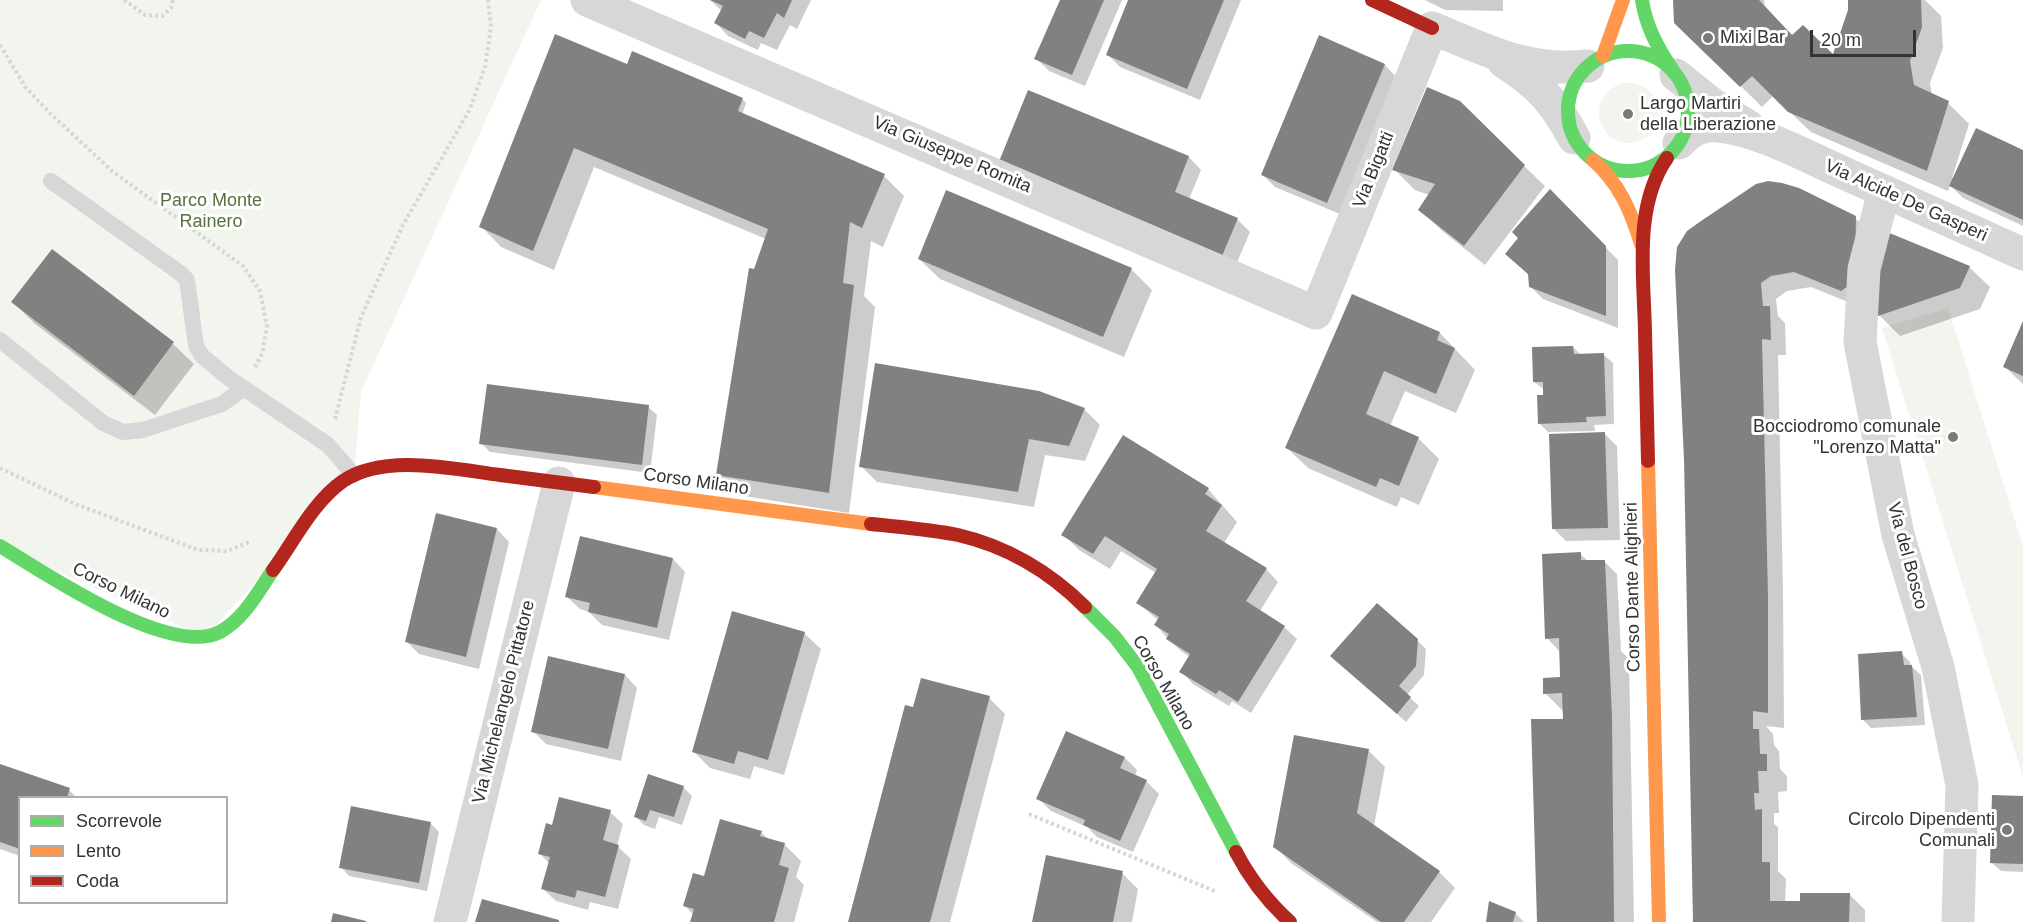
<!DOCTYPE html>
<style>
body{margin:0}
#map{position:relative;width:2023px;height:922px;overflow:hidden;background:#fff;font-family:Arial,sans-serif}
canvas{display:block}
.legend{position:absolute;left:18px;top:796px;width:210px;height:108px;box-sizing:border-box;background:#fff;border:2px solid #adadad;margin:0;padding:8px 10px;list-style:none;font-size:18px;color:#333}
.legend li{display:flex;align-items:center;gap:12px;height:30px}
.legend b{width:30px;border:2px solid #adadad}
.scale{position:absolute;left:1810px;top:30px;width:106px;height:27px;box-sizing:border-box;border:3px solid #333;border-top:0;padding-left:8px;font-size:18px;line-height:21px;white-space:nowrap;color:#333;-webkit-text-stroke:4px #fff;paint-order:stroke}
</style>
<div id="map">
<canvas width="2023" height="922"></canvas>
<ul class="legend">
<li><b style="height:8px;background:#63d668"></b>Scorrevole</li>
<li><b style="height:8px;background:#ff974d"></b>Lento</li>
<li><b style="height:8px;background:#b3261e"></b>Coda</li>
</ul>
<div class="scale">20 m</div>
</div>
<script>
const c = document.querySelector('canvas').getContext('2d');
c.lineJoin = 'round';
function fillPath(path, color) { c.fillStyle = color; c.fill(path, 'evenodd'); }
function trace(path, color, width, dash) { c.strokeStyle = color; c.lineWidth = width; c.lineCap = dash ? 'butt' : 'round'; c.setLineDash(dash || []); c.stroke(path); }
function label(font, color, halo, rows, align = 'center') {
  c.font = font + ' Arial,sans-serif'; c.lineWidth = 6; c.setLineDash([]); c.textBaseline = 'middle'; c.strokeStyle = halo; c.fillStyle = color; for (const [text, x, y, turn = 0] of rows) {
    c.save(); c.translate(x, y); c.rotate((+turn || 0) * Math.PI / 180); c.textAlign = isNaN(turn) ? turn : align; if (halo) c.strokeText(text, 0, 0); c.fillText(text, 0, 0); c.restore();
  }
}
fillPath(new Path2D(`
 M0,0H541L361,392L354,475L205,637L0,546Z
 M1599 113a30 30 0 1 1 60 0a30 30 0 1 1-60 0Z
 M1948,308L2023,546V777L1882,328Z`), '#f1f5ed');
fillPath(new Path2D(`
 M710,0H811L797,29L790,25L777,50L761,43L758,50L728,36L716,23L722,11Z
 M1061,0H1122L1085,86L1049,71L1036,58Z
 M1130,0H1241L1200,100L1120,67L1108,55Z
 M1425,0H1503V11L1445,10Z
 M1675,0H1764L1765,8L1793,37L1833,56L1850,10L1849,0H1925L1941,16L1943,48L1930,83L1932,95L1948,103L1969,124L1952,178L2023,151V226L1963,198L1950,185L1948,191L1811,132L1773,96L1762,107L1676,22Z
 M1320,37L1385,65L1397,78L1340,214L1275,187L1262,174Z
 M627,66L742,99L746,103L742,115L884,176L904,196L883,247L871,241L864,296L875,307L849,513L738,495L717,474L755,271L766,239L594,167L554,270L501,247L481,226Z
 M1029,92L1189,157L1201,170L1189,199L1237,219L1250,232L1235,267Z
 M1524,166L1545,186L1485,265L1441,230L1420,209L1429,195L1415,190L1394,169Z
 M1550,191L1618,260V328L1543,299L1530,286L1529,275L1519,266Z
 M1855,218L1871,234L1858,306L1811,287L1787,291L1776,299L1778,316L1785,323L1786,355H1778L1783,590L1784,728L1766,726L1773,734L1774,745L1779,751L1780,769L1787,776V791L1778,792L1779,813H1774V824L1778,827V871L1786,879L1785,903H1802L1849,894L1865,910V922H1695L1685,460L1677,270Z
 M53,251L173,344L194,364L155,415L34,323L13,302Z
 M919,259L1131,269L1152,290L1124,357L940,279Z
 M1969,267L1990,287L1980,309L1900,336L1879,315Z
 M1353,296L1440,333L1475,370L1456,413L1405,391L1390,426L1418,438L1439,459L1419,505L1401,497L1397,507L1308,468L1287,448Z
 M2023,325V384L2005,367Z
 M1573,347L1581,355H1604L1613,363L1614,424L1594,425L1595,431L1548,432L1539,423L1545,390L1534,382Z
 M648,407L657,415L650,473L490,452L481,443Z
 M1084,409L1100,425L1085,461L1045,455L1034,507L877,482L861,466Z
 M1604,433L1617,446L1620,540L1566,541L1554,529Z
 M1208,489L1237,522L1224,543L1266,569L1278,582L1260,611L1284,627L1297,639L1251,713L1232,701L1229,706L1193,684L1181,671L1190,657L1181,651L1168,639L1156,625L1159,621L1138,603L1156,573L1121,551L1110,569L1079,550L1063,534Z
 M497,529L509,542L479,669L419,654L406,641Z
 M1580,554L1588,561H1604L1617,574L1621,651L1629,659L1634,922H1539L1565,720V713L1545,693L1562,679L1559,651L1547,638Z
 M673,559L685,572L669,640L602,625L589,612L580,609L567,597Z
 M804,633L821,649L784,775L754,766L750,779L710,768L694,752Z
 M1417,640L1426,649L1424,675L1407,695L1419,706L1406,722L1341,664Z
 M1901,653L1910,662L1911,666L1921,675L1925,725L1871,728L1862,719Z
 M625,675L637,688L621,761L546,744L533,731Z
 M989,698L1005,714L950,922H850L914,709Z
 M1369,751L1385,767L1374,826L1439,872L1455,888L1431,922H1377L1291,863L1275,846Z
 M1125,758L1137,770L1135,776L1146,781L1159,794L1133,852L1097,837L1087,827L1051,811L1038,798Z
 M0,766L69,790L77,798H20V856L0,849Z
 M683,787L692,796L682,825L659,817L655,829L644,825L635,816Z
 M2023,797V872L2001,871L1992,863Z
 M610,812L623,824L617,846L631,859L618,909L590,902L588,910L556,901L543,889L550,864L540,854L553,827Z
 M430,823L439,832L427,891L349,876L341,867Z
 M761,832L769,840L785,845L801,861L796,877L804,885L794,922H692L694,915L685,906L705,878Z
 M1122,873L1138,889L1132,922H1034Z
 M1515,913L1524,922H1487Z`), '#0003');
fillPath(new Path2D(`
 M710,0H792L784,18L777,13L764,38L749,31L745,39L714,23L723,6Z
 M1060,0H1104L1072,75L1034,59Z
 M1128,0H1224L1187,89L1106,55Z
 M1673,0H1759L1792,35L1803,25L1833,54L1848,10V0H1921L1922,27L1910,61L1914,85L1949,101L1927,171L1788,112L1752,76L1740,87L1674,23Z
 M555,34L627,64L632,51L743,98L738,111L885,174L862,228L850,222L843,283L854,285L829,493L716,475L749,268L754,269L768,229L574,148L533,251L479,227Z
 M1319,35L1385,64L1327,203L1261,175Z
 M1427,87L1460,101L1525,165L1464,246L1418,210L1435,184L1392,170Z
 M1028,90L1189,156L1175,192L1238,218L1222,256L998,164Z
 M1976,128L2023,150V220L1949,186Z
 M1768,181L1782,183L1799,188L1856,216L1855,281L1841,291L1794,272L1771,276L1761,283L1763,306H1770L1771,340L1762,339L1768,596V713L1753,711V729H1759L1760,754H1767V771H1758L1759,793H1754L1755,810L1762,809V862H1770V901H1800V893H1850L1849,922H1693L1684,459L1675,270L1677,247L1687,231L1701,221L1756,184Z
 M1550,189L1606,246V316L1529,287L1528,274L1505,254L1518,238L1512,232Z
 M946,190L1132,268L1103,337L918,259Z
 M1887,232L1970,266L1960,288L1878,316L1877,250Z
 M52,249L174,342L134,396L11,302Z
 M1352,294L1440,332L1437,340L1455,348L1436,394L1384,371L1366,414L1419,437L1399,486L1380,478L1376,487L1285,448Z
 M2023,321V376L2003,367Z
 M1573,346L1574,354L1604,353L1606,416L1586,417L1587,422L1538,424L1537,395H1543V382H1533L1532,347Z
 M875,363L1039,391L1085,408L1069,446L1029,439L1018,492L859,467Z
 M487,384L649,405L642,465L479,444Z
 M1605,432L1608,528L1552,529L1549,434Z
 M1123,435L1209,488L1205,494L1222,505L1206,531L1267,568L1246,601L1285,626L1238,702L1219,690L1216,694L1179,672L1190,654L1166,639L1169,634L1154,625L1159,617L1136,603L1157,569L1105,536L1093,554L1061,535Z
 M436,513L497,528L466,657L405,642Z
 M580,536L673,558L657,628L588,612L590,603L565,597Z
 M1581,552V560H1605L1612,717L1614,922H1537L1531,719H1563L1562,693L1543,694V678L1560,677L1559,638L1545,639L1542,554Z
 M1377,603L1418,639L1416,666L1399,686L1411,697L1397,714L1330,656Z
 M732,611L805,632L768,760L738,751L734,764L692,752Z
 M1902,651L1904,665H1912L1917,717L1861,720L1858,654Z
 M548,656L625,674L608,749L531,732Z
 M921,678L990,696L930,922H848L905,705L913,707Z
 M1066,731L1125,757L1120,768L1147,780L1120,841L1083,825L1085,820L1036,799Z
 M1294,735L1369,749L1357,813L1440,871L1404,922H1381L1273,847Z
 M0,764L70,788L67,798H20V849L0,842Z
 M648,774L684,786L674,817L650,810L646,821L634,817Z
 M1992,795L2023,796V864L1990,863Z
 M559,797L611,810L603,840L619,845L605,897L577,890L575,898L541,889L550,857L538,854L546,823L552,825Z
 M351,806L431,822L419,883L339,868Z
 M720,819L762,831L760,836L785,843L779,865L789,868L774,922H690L694,909L683,906L693,873L704,876Z
 M1046,855L1123,871L1113,922H1032Z
 M482,899L559,920V922H475Z
 M1489,901L1516,912L1513,922H1486Z
 M333,913L366,921V922H331Z`), '#818181');
trace(new Path2D(`
 M124,0L145,15L162,16L171,8L173,0
 M0,45L26,88L53,116L112,171L243,266L260,291L267,326L262,354L255,367
 M335,419L361,317L403,225L470,109L485,67L491,27L488,0
 M0,468L75,504L198,550L227,551L250,542
 M1029,814L1217,892`), '#d6d6d6', 4, [3, 3]);
trace(new Path2D(`
 M51,181L180,273L187,280L196,346L202,356L230,379L328,445L354,475
 M0,340L103,423L123,432L143,430L222,404L244,388`), '#d7d7d7', 16);
trace(new Path2D(`
 M587,0L1316,313L1432,28C1486,50 1528,73 1588,66
 M1504,62C1540,85 1554,101 1574,138
 M1676,75L1712,104L1748,126
 M1679,143C1690,131 1701,124 1719,126C1757,130 1800,153 1835,169C1898,197 1960,226 2023,254
 M1884,191L1864,269L1860,342L1898,535L1938,667L1962,785L1958,922
 M450,922L559,483`), '#d7d7d7', 33);
trace(new Path2D(`
 M1642,0C1646,26 1657,47 1672,69
 M1568 111a60 60 0 1 1 120 0a60 60 0 1 1-120 0Z
 M0,546C45,573 169,658 220,632C244,619 258,592 273,570
 M1085,607L1115,637L1138,667L1236,852`), '#63d668', 14);
trace(new Path2D(`
 M1603,56L1623,0
 M1593,160C1619,183 1631,211 1641,244
 M1648,461L1659,922
 M594,487L871,524`), '#ff974d', 14);
trace(new Path2D(`
 M1372,0L1432,28
 M1648,461C1647,418 1646,375 1645,332C1644,276 1633,207 1667,158
 M871,524C899,527 929,529 958,535C1006,546 1050,572 1085,607
 M273,570C294,541 313,502 343,481C385,453 453,469 500,475C531,479 563,483 594,487
 M1236,852C1250,879 1267,901 1290,922`), '#b3261e', 14);
for (const [x, y, r, color] of [
 [1708,38,6,"#7a7a7a"],
 [1628,114,6,"#7a7a7a"],
 [1953,437,6,"#7a7a7a"],
 [2007,830,6,"#7a7a7a"]
]) { const dot = new Path2D(); dot.arc(x, y, r, 0, 2 * Math.PI); c.fillStyle = color; c.fill(dot); trace(dot, '#fff', 2); }
label('18px', '#333', '#fff', [
 ["Mixi Bar",1720,38],
 ["Largo Martiri",1640,104],
 ["della Liberazione",1640,125],
 ["Bocciodromo comunale",1941,427,"right"],
 ["\"Lorenzo Matta\"",1941,448,"right"],
 ["Circolo Dipendenti",1995,820,"right"],
 ["Comunali",1995,841,"right"]
], 'left');
label('18px', '#333', '#fff', [
 ["Via Giuseppe Romita",952,155,23],
 ["Via Bigatti",1374,170,-68],
 ["Via Alcide De Gasperi",1906,201,24],
 ["Corso Milano",696,482,8],
 ["Via del Bosco",1907,556,75],
 ["Corso Dante Alighieri",1633,587,-91],
 ["Corso Milano",121,591,26],
 ["Corso Milano",1163,683,60],
 ["Via Michelangelo Pittatore",504,702,-76]
]);
label('18px', '#56703f', '#fff', [
 ["Parco Monte",211,201],
 ["Rainero",211,222]
]);
</script>
